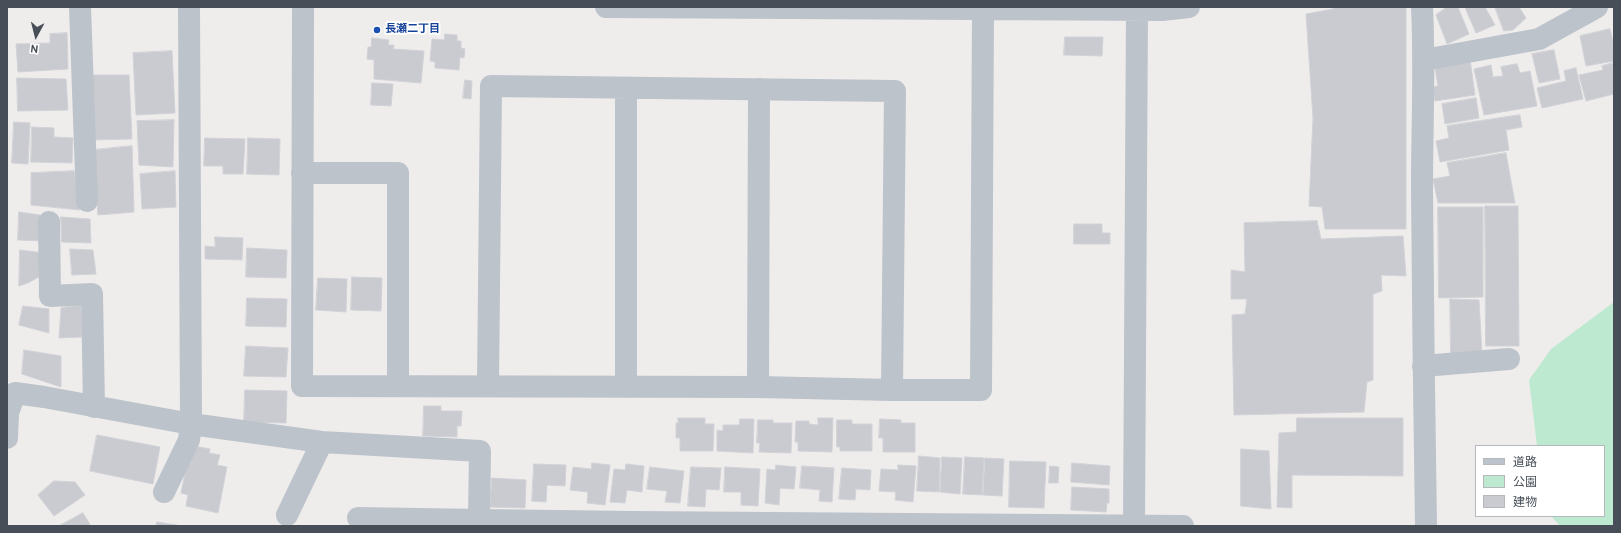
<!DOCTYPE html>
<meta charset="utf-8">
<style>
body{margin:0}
#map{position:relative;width:1621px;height:533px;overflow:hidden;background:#efecec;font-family:Overpass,"Noto Sans JP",sans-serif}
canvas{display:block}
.frame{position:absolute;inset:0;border:8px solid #474e57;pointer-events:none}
.legend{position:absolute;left:1475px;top:445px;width:130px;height:72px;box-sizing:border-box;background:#fff;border:1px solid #b5b8bc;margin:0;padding:5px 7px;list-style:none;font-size:12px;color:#474e57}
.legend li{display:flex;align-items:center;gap:8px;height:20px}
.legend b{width:20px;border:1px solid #b5b8bc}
.north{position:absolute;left:16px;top:16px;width:40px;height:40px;-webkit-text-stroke:3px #fff;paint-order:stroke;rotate:187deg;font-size:11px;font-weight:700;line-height:16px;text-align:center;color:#474e57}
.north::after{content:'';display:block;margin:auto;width:14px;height:18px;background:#474e57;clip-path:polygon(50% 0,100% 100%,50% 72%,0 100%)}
</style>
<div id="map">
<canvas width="1621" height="533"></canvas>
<div class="frame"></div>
<ul class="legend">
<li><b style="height:5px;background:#bcc3ca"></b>道路</li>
<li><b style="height:11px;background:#bee9d1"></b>公園</li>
<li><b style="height:11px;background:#cacbd0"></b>建物</li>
</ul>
<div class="north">N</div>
</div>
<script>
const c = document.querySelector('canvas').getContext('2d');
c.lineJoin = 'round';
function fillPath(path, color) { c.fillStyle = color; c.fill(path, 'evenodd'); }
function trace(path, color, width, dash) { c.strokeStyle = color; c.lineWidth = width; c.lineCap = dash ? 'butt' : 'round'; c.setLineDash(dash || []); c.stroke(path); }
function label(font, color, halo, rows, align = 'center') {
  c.font = font + ' Overpass,"Noto Sans JP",sans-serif'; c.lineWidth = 4; c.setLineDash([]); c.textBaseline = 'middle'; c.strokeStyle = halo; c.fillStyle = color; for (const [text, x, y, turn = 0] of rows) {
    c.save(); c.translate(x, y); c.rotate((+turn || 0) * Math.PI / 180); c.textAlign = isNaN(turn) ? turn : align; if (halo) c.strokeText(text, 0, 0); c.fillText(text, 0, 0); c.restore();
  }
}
fillPath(new Path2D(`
 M1614,302V526H1560L1551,516H1604V446H1537L1529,380L1551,349Z`), '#bee9d1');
const building = new Path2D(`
 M1333,7H1406V229H1325L1322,207L1309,206L1313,118L1306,14L1333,9Z
 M1447,7H1458L1469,34L1447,44L1436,15Z
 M1466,7H1485L1495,25L1476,33L1466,10Z
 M1495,7H1519L1526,18L1513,30L1504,31Z
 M1610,29L1614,46V61L1586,66L1580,36Z
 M67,33L68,69L18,72L16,44L50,43V34Z
 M445,34L457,35V41H461V48L465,49L464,58L460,57L459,70L435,68V62L430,61L432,39L444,40Z
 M1065,37H1103L1102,56L1064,55Z
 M372,38L389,40L388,45H394L393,49L424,51L421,83L374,79V60L367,59L368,47H371Z
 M1554,50L1560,79L1539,83L1532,54Z
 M172,51L175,113L136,115L133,53Z
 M1470,59L1475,95L1435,101L1432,87L1438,86L1435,68L1451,66V62Z
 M1614,63V94L1586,101L1579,75L1603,70L1602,66Z
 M1517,64L1520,73L1530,71L1537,106L1484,115L1474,69L1491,65L1493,77L1503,76L1501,67Z
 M1576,68L1583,99L1542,108L1537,88L1566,81L1564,71Z
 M91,75H129L132,139L94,140Z
 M17,78L66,79L68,110L18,111Z
 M465,80L472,81L471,99L463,98Z
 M372,83L393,84L391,106L371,105Z
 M1476,98L1479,118L1445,124L1442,104Z
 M1520,115L1522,127L1506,130L1509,150L1440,162L1436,141L1449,138L1447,126Z
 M174,120L173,167L139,165L137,121Z
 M14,122L30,123L28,164L12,163Z
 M32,127L54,128V137L73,138L72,163L31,162Z
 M205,138L245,139L243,174H223V166H204Z
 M248,138L280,139L279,175L247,174Z
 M132,146L134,212L98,215L93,150Z
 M1506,153L1515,203H1438L1433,179L1450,176L1447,163Z
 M74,171L80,210L31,205V173Z
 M175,171L176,207L142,209L140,174Z
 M1485,206H1518L1519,346H1486Z
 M1438,207H1483V297L1439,298Z
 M19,212L40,215L43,241L18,240Z
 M61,217L90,219L91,243L62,242Z
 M1317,221L1321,239L1403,236L1406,276L1381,275L1382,291L1373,294V380L1367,382L1364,412L1234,415L1232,315L1245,314L1247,299H1231V270L1245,272L1244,223Z
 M1074,224H1102V233H1110V244H1074Z
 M215,237L243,238L242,260L205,259V246L215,247Z
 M247,248L287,250L286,278L246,277Z
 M70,249L93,250L96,274L72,275Z
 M20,250L44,253V274L28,283L19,286Z
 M352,277L382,278L381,311L351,310Z
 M318,278L347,279L346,312L316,310Z
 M247,298L287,299L286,327L246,326Z
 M1450,299L1479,300L1482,354H1451Z
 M81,305L82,337L59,338L61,308Z
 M23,306L49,309V333L19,325Z
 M246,346L288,348L286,377L244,376Z
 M24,350L61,356V387L22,374Z
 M245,390L287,391L286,423L244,422Z
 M424,406H441V411H462L461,426H457V437L423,436Z
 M678,418H705V424H714L713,451H680V438H676V423H678Z
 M818,418H833L832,452L798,451V442H795L796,421H809V424L818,425Z
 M1297,418H1403V476L1292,475V508L1277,507L1279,433L1296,432Z
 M740,419H754L753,453L717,451V430L723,431V425H739Z
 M880,419L901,420V423H915V452H883V438H879Z
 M758,420H773V423H792L791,453L759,452L760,443H757Z
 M837,420H852V424H872V451H840V447H837Z
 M97,435L160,447L153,484L90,471Z
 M194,446L210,449L209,453L220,455L217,465L227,467L218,513L186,506L188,495L181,493L187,463L190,464Z
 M1241,449L1269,451L1271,509L1241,506Z
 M919,456L940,458L939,492L917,491Z
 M942,457L962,458L960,494L940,492Z
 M965,457L984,458L982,495L963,494Z
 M985,458L1004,459L1002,496L983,495Z
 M1010,461L1046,462L1044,508L1009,507Z
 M592,463L610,465L605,505L587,503L588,492L570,490L573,467L591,469Z
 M1072,463L1110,466L1109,485L1071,482Z
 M534,464L566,465L565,486L547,485L546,502L532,501Z
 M626,464L644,466L642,492L627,490L625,503L610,502L614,469L625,470Z
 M776,465L796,467L794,489L780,488L779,505L765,503L767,469L775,470Z
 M898,465L916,466L913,502L895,500L896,492L879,491L881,469L898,470Z
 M802,466L834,468L832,502L819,501L820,490L800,488Z
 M1050,466L1059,467L1058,483H1049Z
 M650,467L684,471L680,503L665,502L667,491L647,489Z
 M691,467L721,468L719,490L706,489L705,507L688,506Z
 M725,467L760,469L758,506L741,505V492H724Z
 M842,468L871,470L870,490L856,489L855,500L839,499Z
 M492,478L526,480L525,508L490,507Z
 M54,481L75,482L85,495L54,516L38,495Z
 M1072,487L1109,489V503H1107L1106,512L1071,510Z
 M83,513L91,526H59Z
 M157,522L177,525V526H156Z`);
fillPath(building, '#cacbd0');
trace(building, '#d1d2d7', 1);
trace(new Path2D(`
 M80,7L87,201
 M189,7L191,424L322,442L480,451L479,520L632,522L1183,526
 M303,7L302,386L758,387L892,390H981L983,9
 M606,7L1162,10L1189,7
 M1422,7C1425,67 1422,128 1422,188C1423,301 1424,413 1426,526
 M1424,60L1539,39L1597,7
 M626,88V387
 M302,173H398V386
 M49,222L50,296L92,294L94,407
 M1423,366L1509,359
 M488,386L491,86L895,91L892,390
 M758,387L759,89
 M7,438L8,413L15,393L44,397L191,424L189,440L164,492
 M287,515L322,442
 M358,518L479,520
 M1134,526L1137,9`), '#bcc3ca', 22);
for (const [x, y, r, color] of [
 [377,30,4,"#1a4fb4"]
]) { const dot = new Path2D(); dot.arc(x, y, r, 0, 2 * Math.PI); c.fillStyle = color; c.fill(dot); trace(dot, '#fff', 1.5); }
label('bold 11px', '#164399', '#fff', [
 ["長瀬二丁目",385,30]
], 'left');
</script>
